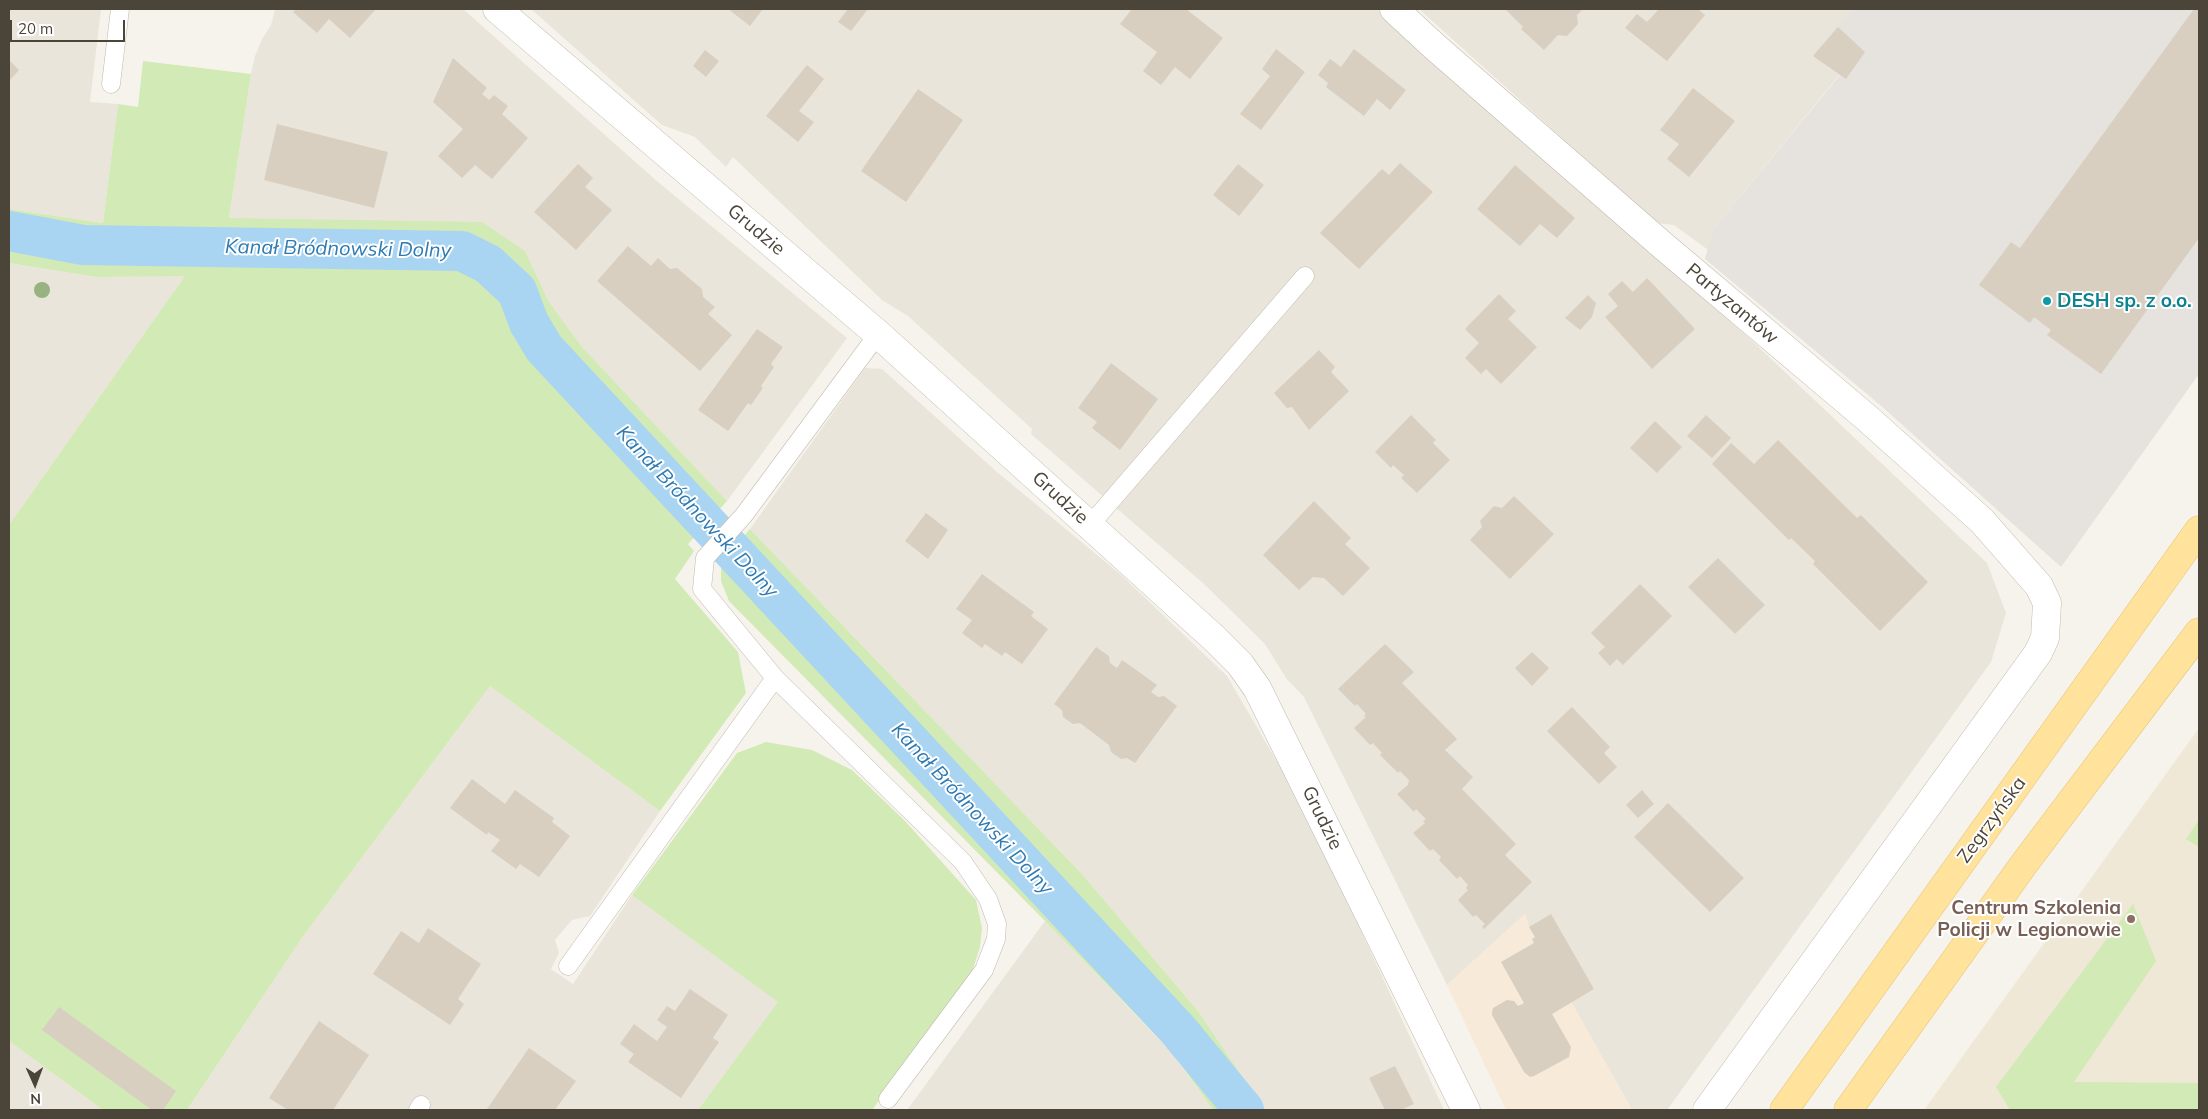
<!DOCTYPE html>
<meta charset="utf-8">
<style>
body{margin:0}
#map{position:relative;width:2208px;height:1119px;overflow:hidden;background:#f6f3ec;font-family:Mulish,sans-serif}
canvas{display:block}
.frame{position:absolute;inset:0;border:10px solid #4b4439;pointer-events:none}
.north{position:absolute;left:10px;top:1059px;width:50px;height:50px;-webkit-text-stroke:4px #fff;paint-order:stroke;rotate:178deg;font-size:14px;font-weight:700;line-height:20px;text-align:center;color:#4b4439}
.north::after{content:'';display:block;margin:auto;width:18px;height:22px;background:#4b4439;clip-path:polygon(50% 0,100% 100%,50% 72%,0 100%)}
.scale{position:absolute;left:10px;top:20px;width:115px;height:22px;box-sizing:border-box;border:2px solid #4b4439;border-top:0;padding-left:6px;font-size:15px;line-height:18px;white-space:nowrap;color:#4b4439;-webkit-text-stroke:4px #fff;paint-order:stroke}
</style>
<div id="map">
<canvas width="2208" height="1119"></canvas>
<div class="frame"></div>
<div class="north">N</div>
<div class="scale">20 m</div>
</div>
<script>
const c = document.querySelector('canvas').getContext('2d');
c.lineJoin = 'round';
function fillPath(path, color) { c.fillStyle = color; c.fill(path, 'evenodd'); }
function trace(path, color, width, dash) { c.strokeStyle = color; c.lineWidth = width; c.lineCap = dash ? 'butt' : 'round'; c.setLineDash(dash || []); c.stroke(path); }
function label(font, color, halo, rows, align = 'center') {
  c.font = font + ' Mulish,sans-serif'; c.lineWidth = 4; c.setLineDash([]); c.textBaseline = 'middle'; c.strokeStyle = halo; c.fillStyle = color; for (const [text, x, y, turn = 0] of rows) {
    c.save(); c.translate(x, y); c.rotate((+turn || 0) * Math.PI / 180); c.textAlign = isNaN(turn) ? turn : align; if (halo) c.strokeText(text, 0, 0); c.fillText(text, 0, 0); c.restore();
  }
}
fillPath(new Path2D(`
 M9,9H101L90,102L118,104L103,223L9,209Z
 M275,9H463L658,182L847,338L727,501L582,347L549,302L525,251L229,218L251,74L255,56L262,39L271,25Z
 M531,9L1379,10L1750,339L1987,563L2006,613L1991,662L1667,1110H1632L1529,927L1525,914L1447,985L1304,697L1286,678L1265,644L1204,584L1031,434L1032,429L908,316L882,300L733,157L726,167L695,137L662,125Z
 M1419,9H1852L1838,27L1840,74L1712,231L1708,250L1674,225L1656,223Z
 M9,263L96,277L186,275L9,525Z
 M865,368L882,369L997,472L1120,574L1227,676L1303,806L1444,1110H1265L1198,1011L1082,874L750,529Z
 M490,686L660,811L590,916L572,920L555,940L559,953L551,969L573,984L632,895L779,1002L698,1110H187L304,935Z
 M1045,921L1171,1052L1213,1110H907Z
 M9,1041L103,1110H9Z`), '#eae5da');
fillPath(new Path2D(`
 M1525,914L1529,927L1632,1110H1506L1447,985Z`), '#f7ead8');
fillPath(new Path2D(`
 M1852,9H2199V374L2061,567L1879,404L1705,259L1712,231L1840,75L1813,56Z`), '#e6e2dd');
fillPath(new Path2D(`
 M2199,728V1110H1924Z`), '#efe8d6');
fillPath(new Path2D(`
 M143,61L251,74L229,218L482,222L525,251L549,302L582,347L727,501L688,544L694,551L675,579L738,652L746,693L660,811L490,686L304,935L187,1110H103L9,1041V525L185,276L96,277L9,263V209L103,223L118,104L138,107Z
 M750,529L1082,874L1198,1011L1265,1110H1213L1171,1051L1045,921L729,601L721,581V563Z
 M766,742L812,750L852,770L905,821L976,900L982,928L980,947L970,978L872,1110H698L778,1002L632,895L737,753Z
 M2199,820V847L2186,839Z
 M2133,904L2156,961L2074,1082L2199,1083V1110H2010L1996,1087Z`), '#d2eab5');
trace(new Path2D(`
 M9,231L83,245L462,251L488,264L517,291L529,323L544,348L1178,1030L1244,1110`), '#a9d4f2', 40);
fillPath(new Path2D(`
 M296,9H376L350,38L329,19L317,33L293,12Z
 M728,9H763L750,26Z
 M848,9H868L851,31L838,22Z
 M1132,9H1186L1223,38L1190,79L1175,67L1161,85L1143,71L1157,52L1120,24Z
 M1505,9H1583L1577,15L1578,24L1567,36L1558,35L1544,50L1521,29L1523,27Z
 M1659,9H1698L1705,15L1667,61L1625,28L1637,14L1647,22Z
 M2194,9H2199V238L2101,374L2047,335L2051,330L2034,317L2030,323L1979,285L2011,242L2020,248Z
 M1838,27L1865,52L1846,79L1813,56Z
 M1276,49L1305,72L1261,130L1240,114L1270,76L1262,69Z
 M1354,49L1406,90L1390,110L1377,99L1364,116L1326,87L1328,83L1318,75L1330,59L1341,67Z
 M705,50L719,61L706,77L693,66Z
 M453,58L487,88L482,94L489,100L494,95L508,106L502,114L528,138L492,179L475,165L462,178L438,156L463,129L433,102Z
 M9,60L19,70L9,81Z
 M807,65L824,79L799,111L814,122L798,142L766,116Z
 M1693,88L1735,121L1689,177L1667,159L1679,144L1660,130Z
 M918,89L963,120L906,202L861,171Z
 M277,124L388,152L374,208L264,180Z
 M1400,163L1433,192L1359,269L1320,233L1382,169L1389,175Z
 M578,164L593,178L585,187L612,210L576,250L534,212Z
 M1238,164L1264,185L1239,216L1213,195Z
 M1515,165L1575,218L1557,238L1540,224L1520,246L1477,209Z
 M628,246L651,266L658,258L670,269L677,268L702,289L703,297L715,307L708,314L732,335L700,371L597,281Z
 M1647,278L1695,329L1652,369L1605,317L1618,306L1608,294L1622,281L1633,292Z
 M1499,294L1516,311L1508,319L1537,347L1501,384L1486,369L1481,374L1465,358L1479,343L1465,329Z
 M1588,295L1596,303L1592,317L1580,330L1565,318Z
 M757,329L783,347L771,364L774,367L761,386L763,388L751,405L748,403L728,431L698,410Z
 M1319,350L1335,367L1331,372L1349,391L1309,430L1292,407L1287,408L1274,393Z
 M1111,363L1158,399L1120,450L1092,428L1097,422L1078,408Z
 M1411,415L1436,440L1433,443L1450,460L1417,493L1401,478L1404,475L1393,465L1391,468L1375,452Z
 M1706,415L1731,438L1712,458L1687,436Z
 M1655,421L1682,447L1657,473L1630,448Z
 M1778,440L1857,518L1861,515L1928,582L1880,631L1813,564L1815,561L1791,538L1789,540L1712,464L1731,443L1754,464Z
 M1514,496L1554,534L1510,579L1470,540L1482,527L1480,521L1494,506L1502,508Z
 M1314,501L1351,538L1345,544L1370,568L1343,596L1324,578L1313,577L1299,590L1263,555Z
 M926,513L948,530L928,559L905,541Z
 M1718,558L1765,605L1735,634L1688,587Z
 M982,574L1034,612L1031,616L1048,629L1022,664L1005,652L1002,656L985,644L982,648L962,633L972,620L956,609Z
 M1640,584L1672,616L1623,665L1617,659L1610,666L1598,653L1605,647L1591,633Z
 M1385,644L1414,672L1402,683L1457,739L1445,750L1473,777L1462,789L1516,844L1505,855L1532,882L1484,929L1482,927L1485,924L1476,915L1473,917L1458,900L1468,890L1466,888L1468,885L1460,876L1457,879L1439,860L1441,857L1433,849L1430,851L1413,833L1425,823L1423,821L1426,819L1416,809L1414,812L1397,794L1408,785L1409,780L1400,771L1398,773L1380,755L1382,753L1373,743L1370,745L1354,728L1366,717L1364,716L1366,714L1357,704L1355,706L1338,689Z
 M1096,647L1109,656L1110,663L1117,668L1122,660L1139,672L1157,685L1151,692L1158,697L1164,696L1177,706L1135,763L1127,758L1121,759L1111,752L1109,745L1080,723L1073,724L1063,717L1062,710L1054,704Z
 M1532,652L1549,668L1532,686L1515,668Z
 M1572,707L1610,747L1604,753L1617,767L1599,784L1547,731Z
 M472,779L505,804L515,790L554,818L552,822L570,836L539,877L520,864L516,869L491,851L500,840L488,832L487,835L450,808Z
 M1642,790L1654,804L1638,818L1626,805Z
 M1668,803L1744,878L1710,912L1634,837Z
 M1551,914L1594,989L1552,1014L1571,1047L1569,1057L1534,1076L1530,1077L1524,1072L1492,1015V1012L1493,1008L1507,1000L1514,1001L1518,1006L1524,1003L1501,962L1534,943L1532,939L1535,937L1529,927Z
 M428,928L481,964L458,999L464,1004L450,1025L373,974L401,931L419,943Z
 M690,989L728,1015L713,1038L719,1042L681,1098L628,1062L634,1054L620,1044L634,1024L657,1041L667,1027L657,1020L667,1006L675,1011Z
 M59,1007L176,1091L163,1110H152L42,1030Z
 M319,1021L369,1055L333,1110H288L269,1098Z
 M529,1048L576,1081L555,1110H489L487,1109Z
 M1395,1066L1414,1104L1401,1110H1385L1369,1078Z`), '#d8cfc1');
const service = new Path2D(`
 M111,84L120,9
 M1090,525L1305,276
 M775,678L963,862L988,899L997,924L996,939L984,970L888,1099
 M568,966L775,678L702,589L705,558L744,515L878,334
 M418,1110L421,1105`);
const minor = new Path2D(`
 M497,9L878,334L1215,639L1240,664L1257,688L1466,1110
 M1394,9L1434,46L1661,244L1867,418L1982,521L2039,586L2047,603L2045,638L2038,653L1707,1110`);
const primary = new Path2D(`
 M1784,1110L2199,530
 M1848,1110L2024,864L2199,632`);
trace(service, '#c2bbae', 19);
trace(minor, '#c2bbae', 29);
trace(primary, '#e6c16a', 29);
trace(service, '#fff', 18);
trace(minor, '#fff', 28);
trace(primary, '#ffe39c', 28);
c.fillStyle = '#97b381';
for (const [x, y] of [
 [42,290]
]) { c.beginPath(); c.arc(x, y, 8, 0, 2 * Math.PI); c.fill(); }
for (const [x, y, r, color] of [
 [2047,301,5,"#0f9aa8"],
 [2131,919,5,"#8d6e63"]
]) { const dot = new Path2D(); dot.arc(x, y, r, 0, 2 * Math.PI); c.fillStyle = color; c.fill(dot); trace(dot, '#fff', 2); }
label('19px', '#4b4439', '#fff', [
 ["Grudzie",756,230,40],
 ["Partyzantów",1732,304,40],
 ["Grudzie",1060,498,42],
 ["Grudzie",1322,818,64],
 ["Zegrzyńska",1992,820,-54]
]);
label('bold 19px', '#0d838f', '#fff', [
 ["DESH sp. z o.o.",2057,301]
], 'left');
label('bold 19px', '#785e54', '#fff', [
 ["Centrum Szkolenia",2121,908],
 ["Policji w Legionowie",2121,930]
], 'right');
label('italic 20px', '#2e7ab2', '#fff', [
 ["Kanał Bródnowski Dolny",338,249,1],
 ["Kanał Bródnowski Dolny",697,512,47],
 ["Kanał Bródnowski Dolny",972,809,47]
]);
</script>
